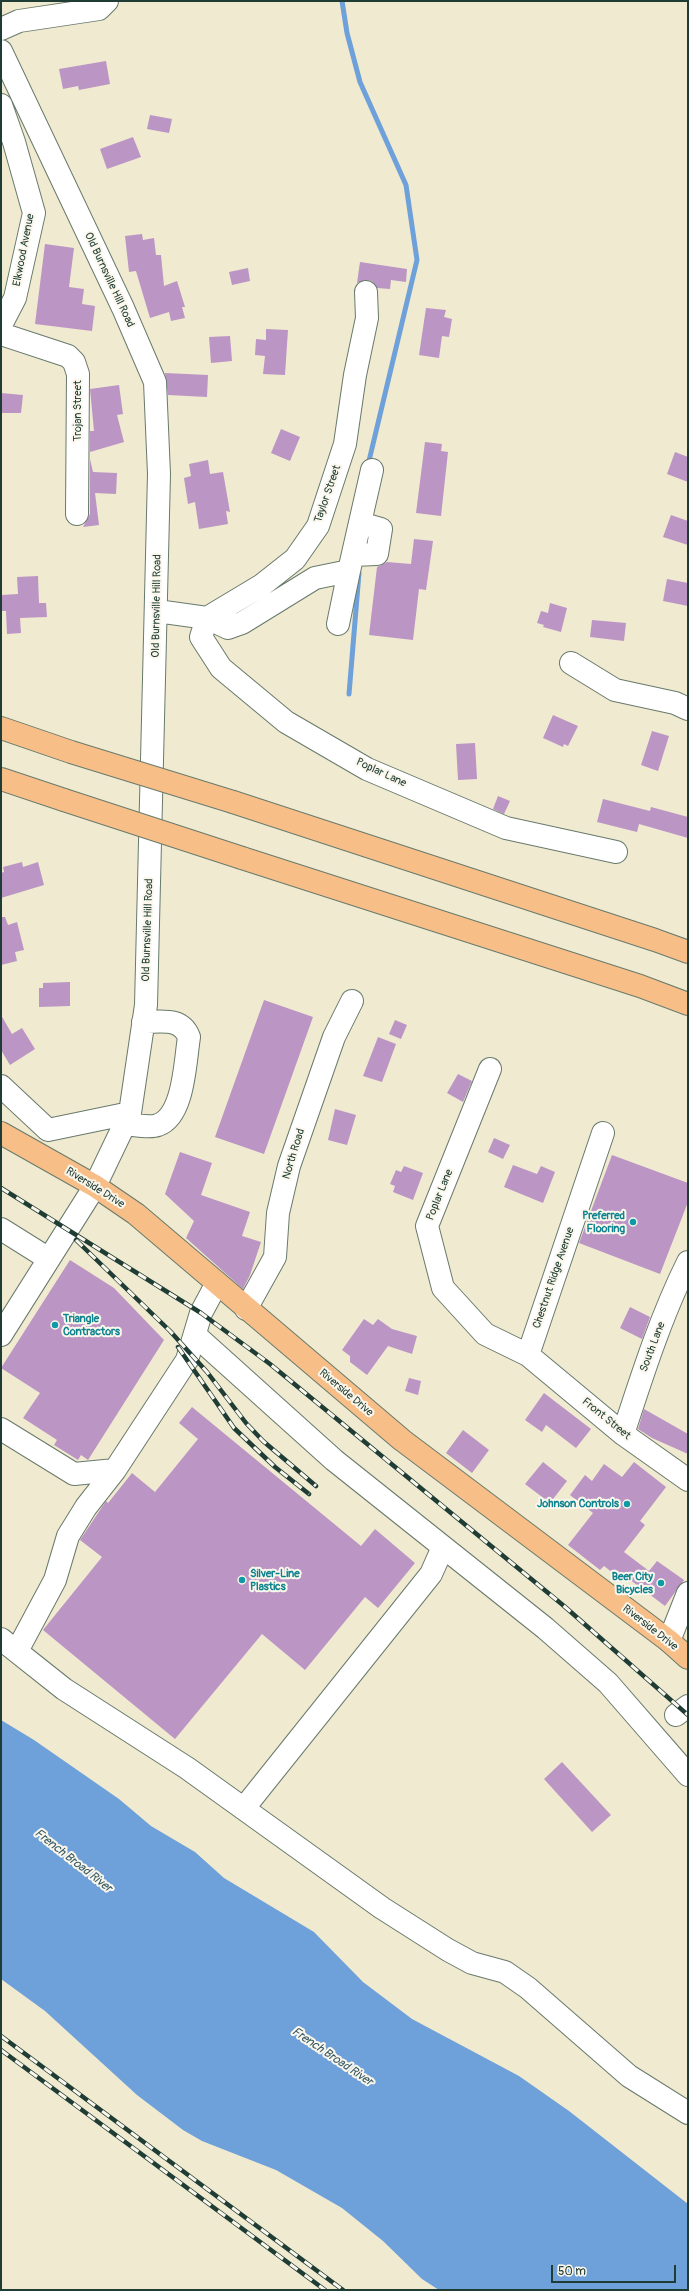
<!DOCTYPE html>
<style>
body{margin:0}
#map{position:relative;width:689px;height:2291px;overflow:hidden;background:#f0ead1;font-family:Pangolin,sans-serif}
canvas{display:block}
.frame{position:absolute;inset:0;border:2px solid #1f3d34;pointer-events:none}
.scale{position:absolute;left:551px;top:2265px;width:125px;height:18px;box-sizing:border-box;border:2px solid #1f3d34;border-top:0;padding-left:5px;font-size:12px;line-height:14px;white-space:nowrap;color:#1f3d34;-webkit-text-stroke:3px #fbf7ec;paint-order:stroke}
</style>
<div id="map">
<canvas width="689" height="2291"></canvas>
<div class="frame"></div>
<div class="scale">50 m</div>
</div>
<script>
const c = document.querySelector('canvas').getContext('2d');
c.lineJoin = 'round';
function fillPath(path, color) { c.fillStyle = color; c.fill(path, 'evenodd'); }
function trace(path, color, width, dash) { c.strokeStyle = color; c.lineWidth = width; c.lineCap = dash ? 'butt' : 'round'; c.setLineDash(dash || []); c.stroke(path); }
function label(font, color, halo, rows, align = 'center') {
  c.font = font + ' Pangolin,sans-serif'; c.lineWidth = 4; c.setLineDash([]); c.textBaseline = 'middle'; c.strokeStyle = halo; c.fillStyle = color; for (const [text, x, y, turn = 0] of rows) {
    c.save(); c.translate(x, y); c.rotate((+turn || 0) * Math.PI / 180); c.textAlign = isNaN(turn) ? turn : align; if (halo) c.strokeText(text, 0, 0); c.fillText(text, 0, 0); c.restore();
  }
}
fillPath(new Path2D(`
 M1,1720L34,1740L119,1799L151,1826L195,1852L224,1878L314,1932L363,1982L412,2019L519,2076L569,2111L688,2204V2290H439L422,2279L383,2241L342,2208L276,2170L202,2141L183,2130L137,2095L45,2011L1,1979Z`), '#6ea0d9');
trace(new Path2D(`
 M342,1L347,33L360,82L406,185L417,260L368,465
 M349,694L359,573`), '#6ea0d9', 5);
fillPath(new Path2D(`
 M106,61L110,84L79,90L78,86L63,89L59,69Z
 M150,115L172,119L169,133L147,129Z
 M133,137L141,157L107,169L100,149Z
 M142,234L143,240L154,238L156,255H161L164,286L177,281L185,307H182L185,318L171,321L169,312L150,318L136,271L129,272L125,236Z
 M45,244L74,248L69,287L84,289L82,304L95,306L92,331L35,324Z
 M360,262L407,269L406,282L391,280L390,289L377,288L372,281L366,280L357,283Z
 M248,268L250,281L232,285L229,272Z
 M426,308L446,310L444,317L452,319L449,337L442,336L439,358L419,355Z
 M266,329L288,330L285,375L263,374L265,356L255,355L256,339L266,340Z
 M230,336L232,361L211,363L209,337Z
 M165,373L208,375L207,397L168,395Z
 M119,385L123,414L117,415L124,442L90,452V431H94L90,389Z
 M1,393L23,395L21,413H1Z
 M281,429L300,437L290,461L271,453Z
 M425,442L442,444L441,451L448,452L441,516L416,513Z
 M675,452L688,457V482L667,474Z
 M90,459L93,472L117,473L116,494L95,493L99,525L83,527L90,514Z
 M208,460L210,474L223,472L230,512L226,511L228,524L199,529L195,502L188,504L184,478L191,476L189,464Z
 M671,515L688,521V545L663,537Z
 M414,539L433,541L426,590L419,589L413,640L369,635L377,567L387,562L411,564Z
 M38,576L39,603H46L47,617L20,618L21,633L7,634L6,611H1V595L18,594L17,577Z
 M667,579L688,583V606L663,601Z
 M550,603L567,608L561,632L543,627L544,625L537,623L541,611L548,613Z
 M592,620L626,623L624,641L590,637Z
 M553,715L578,726L568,746L564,744L563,747L543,738Z
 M652,731L669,736L658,771L641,765Z
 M475,743L477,779L458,780L456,744Z
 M498,796L510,801L504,814L493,809Z
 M603,799L650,811L651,807L688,817V838L639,824L637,832L597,822Z
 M22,862L23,867L38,862L44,885L1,898V873L4,872L3,867Z
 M1,917H5L8,925L17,922L24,950L15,952L17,961L1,965Z
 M70,982V1006L39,1007V988H43V983Z
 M264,1000L313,1017L264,1154L215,1137Z
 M1,1015L12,1034L22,1028L35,1049L10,1065L1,1050Z
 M395,1020L407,1025L401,1039L389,1034Z
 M378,1037L396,1044L382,1082L363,1076Z
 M458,1074L472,1081L463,1102L447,1093Z
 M335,1109L356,1115L347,1145L328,1140Z
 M494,1138L510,1145L503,1159L488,1152Z
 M180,1152L212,1163L201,1195L250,1212L242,1236L261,1242L250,1275L243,1289L186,1238L194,1221L165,1194Z
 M612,1155L688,1183V1202L660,1274L579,1243Z
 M513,1165L537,1174L541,1166L555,1172L543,1203L504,1187Z
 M404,1166L423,1173L413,1200L393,1192L395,1186L390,1184L396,1170L401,1172Z
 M70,1260L114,1288L164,1340L88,1460L81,1455L78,1460L54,1445L57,1440L23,1418L40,1393L1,1368Z
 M630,1307L650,1317L642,1339L620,1328Z
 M364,1319L373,1325L378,1319L392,1329L417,1336L412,1354L388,1346L367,1375L350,1362V1356L342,1350Z
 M409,1378L421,1381L418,1395L405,1391Z
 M544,1393L591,1429L576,1448L546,1425L542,1432L525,1420Z
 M192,1407L361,1546L375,1529L415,1563L378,1608L365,1597L305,1670L262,1634L175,1739L43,1630L102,1557L80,1540L106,1501L108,1503L132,1473L155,1492L198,1439L179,1423Z
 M644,1409L688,1434V1454L652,1438L638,1429Z
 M463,1430L489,1450L472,1473L446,1453Z
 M543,1462L567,1481L550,1503L525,1484Z
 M634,1462L666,1487L640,1521L645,1525L624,1552L649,1571L657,1561L684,1580L665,1606L621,1573L618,1577L604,1566L600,1570L568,1545L593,1513L570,1495L585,1475L592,1481L604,1464L622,1477Z
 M562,1762L611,1815L592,1832L544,1779Z`), '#bb95c4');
const minor = new Path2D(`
 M1,29L19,21L99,9L107,1
 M1,51L123,308L155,382L159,474L146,1005L130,1113L95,1186L1,1335
 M1,105L14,142L34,213L15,298L1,325
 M1,334L68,356L74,362L78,374L77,514
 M353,555L377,554L381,529L360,523
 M349,571L372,470
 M157,611L207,618L262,585L295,559L318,526L345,444L355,375L367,318L366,292
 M338,624L349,571L315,578L242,623L228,628L207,618L201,637L221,668L286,722L367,769L506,828L616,852
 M571,663L615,690L675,703L688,709
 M490,1069L427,1226L443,1288L485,1334L528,1355L623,1434L688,1480
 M1,1086L48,1130L130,1113
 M124,1124C134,1125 150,1128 158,1125C184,1116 185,1062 189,1037C181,1017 162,1022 143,1022
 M1,1229L49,1259
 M246,1309L275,1257L278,1213L289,1166L334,1037L352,1001
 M195,1335L334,1460L545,1628L608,1683L688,1775
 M528,1355L603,1133
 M1,1429L74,1474L115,1470L187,1360L201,1313L217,1283
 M623,1434C642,1376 661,1316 688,1262
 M1,1639L64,1689L187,1768L382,1908L448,1950L472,1963L505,1972L528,1988L629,2076L688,2113
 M669,1641L688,1593
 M17,1651L55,1580L68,1536L86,1507L115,1470
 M676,1715L688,1706
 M244,1808L431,1574L443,1547`);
const major = new Path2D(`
 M1,1133L95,1186L136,1214L402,1440L669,1641L688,1658`);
const highway = new Path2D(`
 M1,728L71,752
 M1,779L64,800
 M233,802L655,940L688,952
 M242,858L640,986L688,1004`);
trace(minor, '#687a6b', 24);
trace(major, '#687a6b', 24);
trace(highway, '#687a6b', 24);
trace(minor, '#fff', 22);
trace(major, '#f7be88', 22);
trace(highway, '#f7be88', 22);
const rail = new Path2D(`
 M1,1188L201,1313L270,1364L564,1606L688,1715
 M76,1240L170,1331L207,1372L246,1423L263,1441L316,1486
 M178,1347L234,1428L275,1467L309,1494
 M1,2036L343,2290
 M1,2050L325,2290`);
trace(rail, '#1f3d34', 4.5);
trace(rail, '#fbf7ec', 3, [9]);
const highwayBridge = new Path2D(`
 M71,752L233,802
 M64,800L242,858`);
trace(highwayBridge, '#687a6b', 24, []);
trace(highwayBridge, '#f7be88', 22);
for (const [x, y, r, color] of [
 [633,1222,4,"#0f9aa8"],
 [55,1325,4,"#0f9aa8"],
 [627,1504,4,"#0f9aa8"],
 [242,1580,4,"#0f9aa8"],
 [661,1583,4,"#0f9aa8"]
]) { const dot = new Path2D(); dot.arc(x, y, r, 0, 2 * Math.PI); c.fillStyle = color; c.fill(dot); trace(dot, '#fbf7ec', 1.5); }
label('11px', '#1f3d34', '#fbf7ec', [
 ["Elkwood Avenue",24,250,-79],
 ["Old Burnsville Hill Road",109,280,65],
 ["Trojan Street",78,411,-90],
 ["Taylor Street",328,494,-71],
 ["Old Burnsville Hill Road",157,606,-89],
 ["Poplar Lane",381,773,25],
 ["Old Burnsville Hill Road",148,930,-88],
 ["North Road",294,1154,-73],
 ["Riverside Drive",95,1188,32],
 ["Poplar Lane",440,1195,-68],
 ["Chestnut Ridge Avenue",554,1278,-71],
 ["South Lane",653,1347,-69],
 ["Riverside Drive",346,1393,40],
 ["Front Street",606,1419,39],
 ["Riverside Drive",650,1628,38]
]);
label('bold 11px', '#0d838f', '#fbf7ec', [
 ["Preferred",625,1216],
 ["Flooring",625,1229],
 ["Triangle",63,1319,"left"],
 ["Contractors",63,1332,"left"],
 ["Johnson Controls",619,1504],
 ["Silver-Line",250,1574,"left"],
 ["Plastics",250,1587,"left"],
 ["Beer City",653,1577],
 ["Bicycles",653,1590]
], 'right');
label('italic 12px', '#375b66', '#fbf7ec', [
 ["French Broad River",73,1861,38],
 ["French Broad River",332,2057,34]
]);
</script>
